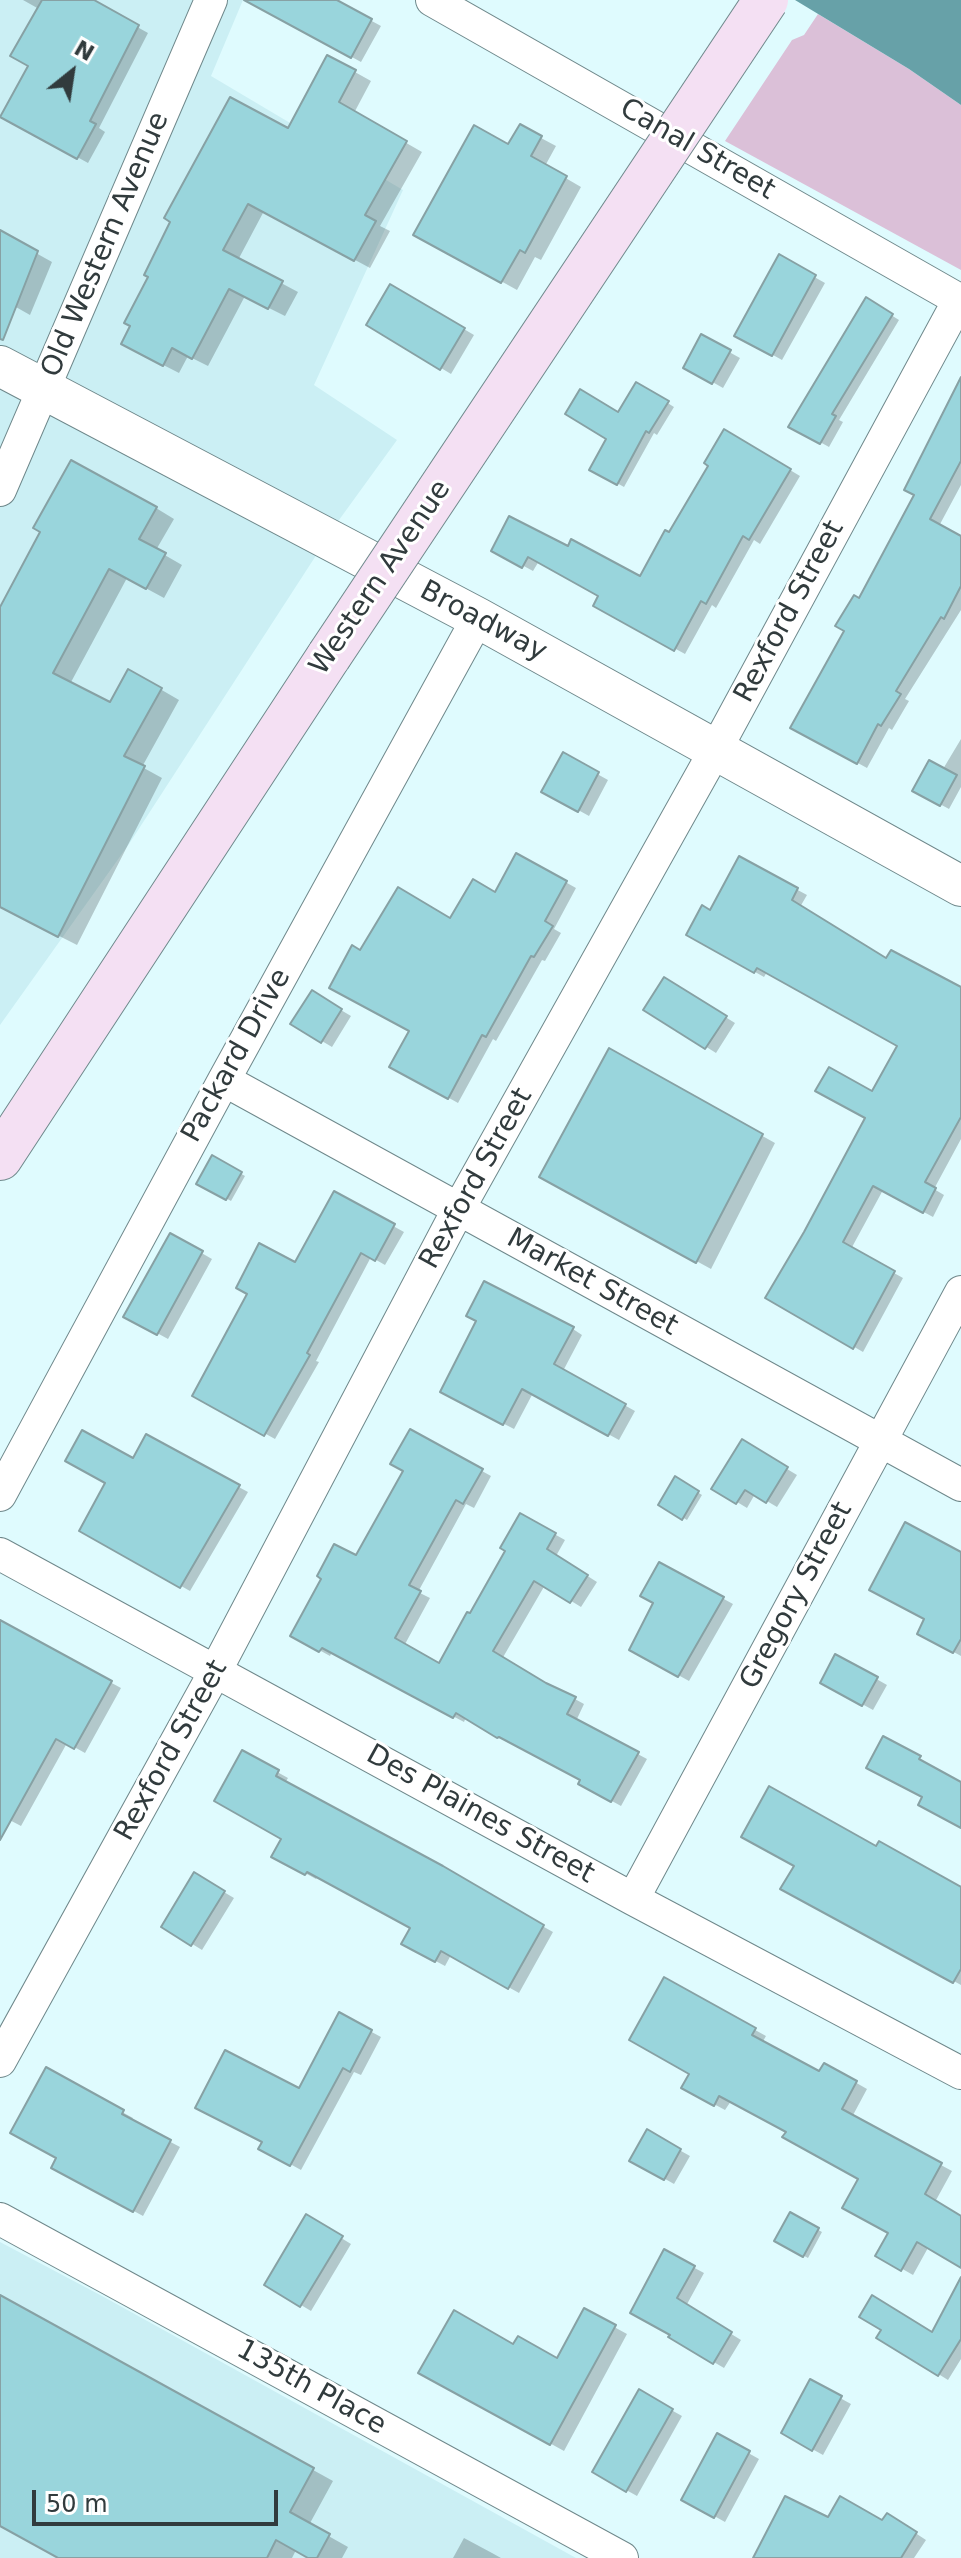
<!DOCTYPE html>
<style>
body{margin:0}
#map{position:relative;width:961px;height:2558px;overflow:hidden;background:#dffbfe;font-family:"DejaVu Sans",sans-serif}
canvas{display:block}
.north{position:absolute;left:32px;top:32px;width:80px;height:80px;-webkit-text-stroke:6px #fff;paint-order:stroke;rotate:30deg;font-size:22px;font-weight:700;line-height:32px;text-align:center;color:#313b3d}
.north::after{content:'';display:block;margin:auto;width:28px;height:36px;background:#313b3d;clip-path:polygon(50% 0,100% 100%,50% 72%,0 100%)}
.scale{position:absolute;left:32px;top:2490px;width:246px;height:36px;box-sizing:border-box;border:4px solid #313b3d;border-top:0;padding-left:10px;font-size:24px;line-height:28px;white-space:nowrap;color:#313b3d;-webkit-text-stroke:6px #fff;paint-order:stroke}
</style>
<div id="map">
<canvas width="961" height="2558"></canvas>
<div class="north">N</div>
<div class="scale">50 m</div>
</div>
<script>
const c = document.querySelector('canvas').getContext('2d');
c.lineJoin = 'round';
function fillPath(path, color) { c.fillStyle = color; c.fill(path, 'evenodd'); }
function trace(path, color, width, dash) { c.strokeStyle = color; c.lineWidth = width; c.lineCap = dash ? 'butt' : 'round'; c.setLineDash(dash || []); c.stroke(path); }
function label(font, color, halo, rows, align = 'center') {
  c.font = font + ' "DejaVu Sans",sans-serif'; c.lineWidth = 6; c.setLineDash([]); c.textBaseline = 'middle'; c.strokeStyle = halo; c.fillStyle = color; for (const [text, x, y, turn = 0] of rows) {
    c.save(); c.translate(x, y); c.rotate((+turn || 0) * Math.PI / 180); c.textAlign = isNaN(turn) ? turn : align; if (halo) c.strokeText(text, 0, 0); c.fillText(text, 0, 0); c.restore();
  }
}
fillPath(new Path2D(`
 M0,0H243L211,76L403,190L314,385L397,440L339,520L129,844L0,1025Z
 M0,2242L102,2296L576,2558H0Z`), '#cbeff4');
fillPath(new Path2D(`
 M818,14L909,69L961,105V270L725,141L792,40L804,35Z`), '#dbc0d8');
fillPath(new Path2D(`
 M795,0H961V105L909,69Z`), '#67a1a8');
fillPath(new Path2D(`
 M23,0H89L148,33L99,128L105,132L88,163L3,116L31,66L39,9Z
 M263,0H333L381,26L361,62L259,6Z
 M328,57L371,81L354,113L422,152L380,226L390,231L370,268L264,211L238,260L298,292L285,316L245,296L208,366L188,356L179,373L140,353L289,131Z
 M541,138L556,146L545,166L581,187L541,260L535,257L517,290L416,234L509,147Z
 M0,233L52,262L30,315L0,298Z
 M779,257L825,283L782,360L737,335Z
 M391,286L474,335L451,374L368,324Z
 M867,300L899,320L839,420L843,422L829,447L791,426Z
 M702,337L740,358L723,388L686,367Z
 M961,382V485L939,526L961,538V610L905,699L909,701L892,730L889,728L867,768L792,727L847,631L916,495Z
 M637,384L674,407L657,435L654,433L624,487L592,469Z
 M725,431L800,476L760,544L754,540L716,608L712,605L685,654L595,605L601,595L539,561L533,571L494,550L568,549L641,579L710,465Z
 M156,508L174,519L156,550L182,565L164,598L127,578L70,684L110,704L129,671L179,700L142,767L162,778L77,945L0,906V626Z
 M961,739V787L949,809L914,790L943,769Z
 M563,755L608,780L589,816L544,791Z
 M517,855L576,888L554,929L561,933L545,961L542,960L496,1041L493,1039L458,1103L392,1066L411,1031L361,952L450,920L496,895Z
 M740,859L807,895L800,907L887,960L961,989V1139L934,1189L944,1195L933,1217L883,1190L851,1249L903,1278L863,1352L768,1297L806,1232L867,1117L873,1094L899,1046L767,972L764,977L688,934L710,913Z
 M664,979L735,1023L716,1053L646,1009Z
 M312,993L351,1016L332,1047L293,1024Z
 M610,1051L775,1143L711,1269L541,1176Z
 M213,1158L245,1176L231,1201L199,1183Z
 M335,1194L404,1232L385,1265L371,1257L316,1361L319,1362L275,1439L195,1395L296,1265Z
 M170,1235L212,1259L168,1339L126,1316Z
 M573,1329L582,1335L563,1371L635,1411L619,1440L533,1393L514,1429L452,1397Z
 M411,1432L491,1476L474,1508L466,1504L418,1592L430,1598L404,1646L440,1666L508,1550L520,1515L565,1540L556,1556L597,1582L581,1607L545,1585L502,1659L584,1704L576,1721L647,1759L621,1806L581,1784L583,1780L509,1741L508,1742L466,1717L464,1722L332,1652L330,1656L292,1635L356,1558L406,1470Z
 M146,1437L248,1492L190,1591L82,1530L134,1460Z
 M742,1442L797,1475L777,1507L755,1494L747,1508L714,1488Z
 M676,1479L702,1495L687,1520L660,1504Z
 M961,1553V1656L919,1633Z
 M660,1564L733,1604L689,1681L631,1649L656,1603Z
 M0,1623L121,1688L85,1753L67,1743L21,1826L0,1815Z
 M836,1656L887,1685L873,1710L822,1682Z
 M243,1753L288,1778L285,1783L553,1932L519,1993L451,1955L445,1966L404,1944L412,1928L318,1876L316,1879L274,1856L284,1838Z
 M877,1848L959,1888L961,1885V1985L783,1888Z
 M195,1875L234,1898L202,1950L163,1926Z
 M665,1980L766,2036L762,2043L820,2074L825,2065L867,2089L852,2117L952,2171L935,2202L961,2218V2264L929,2246L913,2275L878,2255L891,2233L860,2179L788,2131L731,2101L725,2110L684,2088L692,2073Z
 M340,2015L381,2037L361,2075L354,2072L301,2170L261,2148L300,2091Z
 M46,2070L133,2118L131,2121L180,2147L143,2216L53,2167L59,2157Z
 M647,2132L690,2156L674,2184L632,2160Z
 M791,2215L822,2232L808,2258L777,2241Z
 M307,2217L351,2244L311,2311L266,2284Z
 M665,2252L704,2273L686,2306L741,2340L724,2368L671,2337Z
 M961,2281V2359L948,2380L879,2337L932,2334Z
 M0,2297L333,2481L309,2525L348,2547L342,2558H311L296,2550L292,2558H61L0,2525Z
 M585,2311L627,2334L564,2451L421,2372L514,2346L558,2361Z
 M811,2382L851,2404L823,2455L783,2433Z
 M639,2392L682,2416L637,2496L594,2472Z
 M718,2436L759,2459L725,2522L684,2499Z
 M829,2520L897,2521L926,2540L914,2558H762Z
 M464,2538L492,2553L501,2558H453Z`), '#0003');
const building = new Path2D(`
 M42,0H94L139,25L90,121L96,124L77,159L0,117L28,66L10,56Z
 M244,0H337L372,19L351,58Z
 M327,55L356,70L339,102L407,141L365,215L376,221L354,261L248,204L223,250L283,281L268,309L229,289L192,359L172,348L163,366L121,344L130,326L124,323L148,277L144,275L170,222L164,218L230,97L288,128Z
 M520,124L542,136L531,156L567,176L525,253L520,250L501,283L413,235L474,125L508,144Z
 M0,230L38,251L3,340L0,339Z
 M779,254L816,275L772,356L734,336Z
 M390,284L465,328L440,370L366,325Z
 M866,297L893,314L832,414L836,416L820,444L788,427Z
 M701,334L731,350L712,384L683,368Z
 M961,377V461L930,519L961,536V586L944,619L941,617L896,691L901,694L881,726L878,724L857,764L790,728L844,631L835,626L854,595L859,598L914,495L904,490Z
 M636,382L669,401L649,433L646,431L617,485L589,470L606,439L565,414L580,389L618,412Z
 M724,429L791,469L749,540L743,536L706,604L701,601L674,651L593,606L598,596L528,557L522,568L491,551L509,516L568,546L571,539L640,576L665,530L669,532L708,466L704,463Z
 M71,460L157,507L139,539L166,553L146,589L109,569L53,673L110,702L128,669L162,688L124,756L145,766L58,937L0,907V607L40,532L33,528Z
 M563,752L599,772L578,812L541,792Z
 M929,760L957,775L940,806L912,791Z
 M516,853L567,881L545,921L553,926L534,957L531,956L486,1037L482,1035L448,1099L389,1067L409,1031L329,988L352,945L360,950L398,887L450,918L473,879L495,892Z
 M739,856L798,888L792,900L886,958L891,950L961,987V1117L925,1182L936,1188L923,1213L873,1186L843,1242L895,1271L853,1349L765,1298L804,1232L865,1118L815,1091L829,1067L872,1091L897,1046L757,968L754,973L686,935L702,905L710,910Z
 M664,977L727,1016L705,1049L643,1010Z
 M312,990L342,1009L321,1043L290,1024Z
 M609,1048L763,1134L696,1263L539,1177Z
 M212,1155L242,1172L226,1200L196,1184Z
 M334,1191L395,1224L375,1261L361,1253L307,1353L310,1355L264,1436L192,1396L247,1294L236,1288L259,1243L295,1262Z
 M170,1233L203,1251L157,1335L123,1317Z
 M484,1281L574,1327L554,1364L626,1404L608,1436L522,1389L503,1425L440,1392L476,1321L466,1316Z
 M410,1429L483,1469L463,1504L456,1500L409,1585L421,1591L395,1638L439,1663L467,1612L470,1613L505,1551L500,1548L520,1513L556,1533L547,1549L588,1575L570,1603L534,1581L493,1651L546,1683L576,1697L567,1714L639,1752L611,1802L578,1784L580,1780L499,1737L497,1738L456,1713L453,1718L322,1648L319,1652L290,1636L321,1579L317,1576L334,1544L356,1555L403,1471L390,1464Z
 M82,1430L133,1458L146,1434L240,1485L180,1588L79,1531L105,1483L65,1461Z
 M742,1439L788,1467L766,1503L745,1490L736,1504L711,1489Z
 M675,1476L699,1491L682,1520L658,1505Z
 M905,1522L961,1552V1639L953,1653L917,1634L924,1619L869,1590Z
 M659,1562L724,1597L678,1677L629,1650L653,1603L640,1596Z
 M0,1620L112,1681L74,1749L56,1739L0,1840Z
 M835,1654L878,1677L862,1706L820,1683Z
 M883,1736L921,1756L919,1759L961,1782V1828L918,1805L922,1797L866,1768Z
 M242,1750L279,1770L276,1776L443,1866L544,1925L508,1989L441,1951L435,1962L401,1944L410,1928L307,1872L305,1875L271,1857L281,1839L214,1801Z
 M769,1786L876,1846L879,1841L961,1887V1969L953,1983L780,1889L794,1866L741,1837Z
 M194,1872L225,1891L191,1946L161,1927Z
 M664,1977L756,2028L752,2035L819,2071L824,2063L857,2081L842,2109L942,2163L925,2194L961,2216V2268L917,2242L901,2271L875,2256L888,2233L842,2208L858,2179L782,2137L786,2132L719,2096L714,2106L681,2088L689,2074L629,2040Z
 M339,2012L372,2030L350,2072L343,2068L290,2166L258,2149L262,2142L195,2108L225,2050L299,2088Z
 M46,2067L124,2110L122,2114L171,2140L133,2212L51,2168L56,2158L10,2133Z
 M647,2129L681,2149L664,2180L629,2161Z
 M790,2212L819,2228L803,2257L774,2241Z
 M306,2214L343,2236L300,2307L264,2285Z
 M664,2249L695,2266L677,2298L732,2332L713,2364L668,2337L670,2335L630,2313Z
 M961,2277V2339L938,2376L876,2338L881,2330L859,2317L872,2295L932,2332Z
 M0,2295L314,2468L290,2512L330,2534L317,2558H308L276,2540L267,2558H58L0,2526Z
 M584,2308L616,2325L550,2445L418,2373L454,2310L513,2344L518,2336L557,2358Z
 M810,2379L842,2396L812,2451L781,2433Z
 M639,2389L673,2409L626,2492L592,2472Z
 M717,2433L750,2451L714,2518L681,2500Z
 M785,2496L828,2517L840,2496L882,2520L887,2513L917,2532L901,2558H753Z`);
fillPath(building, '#99d5dc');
trace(building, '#87a1a4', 2);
const minor = new Path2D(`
 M432,0L961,301
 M0,490L211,0
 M224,1080L961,1485
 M0,1495L224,1080L478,618
 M0,1554L633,1899L961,2073
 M633,1899L961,1292
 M0,2061L216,1670L458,1210L716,749L959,300
 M0,2219L622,2558`);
const tertiary = new Path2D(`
 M0,366L478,618L961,886`);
const secondary = new Path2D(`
 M0,1158L329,656`);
trace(minor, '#6f888b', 34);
trace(tertiary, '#6f888b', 42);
trace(secondary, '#6f888b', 46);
trace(minor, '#fff', 32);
trace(tertiary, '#fff', 40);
trace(secondary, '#f4e0f3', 44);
const secondaryBridge = new Path2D(`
 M329,656L766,0`);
trace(secondaryBridge, '#6f888b', 46, []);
trace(secondaryBridge, '#f4e0f3', 44);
label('28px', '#313b3d', '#fff', [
 ["Canal Street",697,150,30],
 ["Old Western Avenue",106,245,-67],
 ["Western Avenue",381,578,-56],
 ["Rexford Street",790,612,-62],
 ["Broadway",483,622,28],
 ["Packard Drive",237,1056,-61],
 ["Rexford Street",477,1179,-61],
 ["Market Street",592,1283,29],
 ["Gregory Street",797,1596,-62],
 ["Rexford Street",172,1751,-61],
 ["Des Plaines Street",480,1815,29],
 ["135th Place",311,2388,29]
]);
</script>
